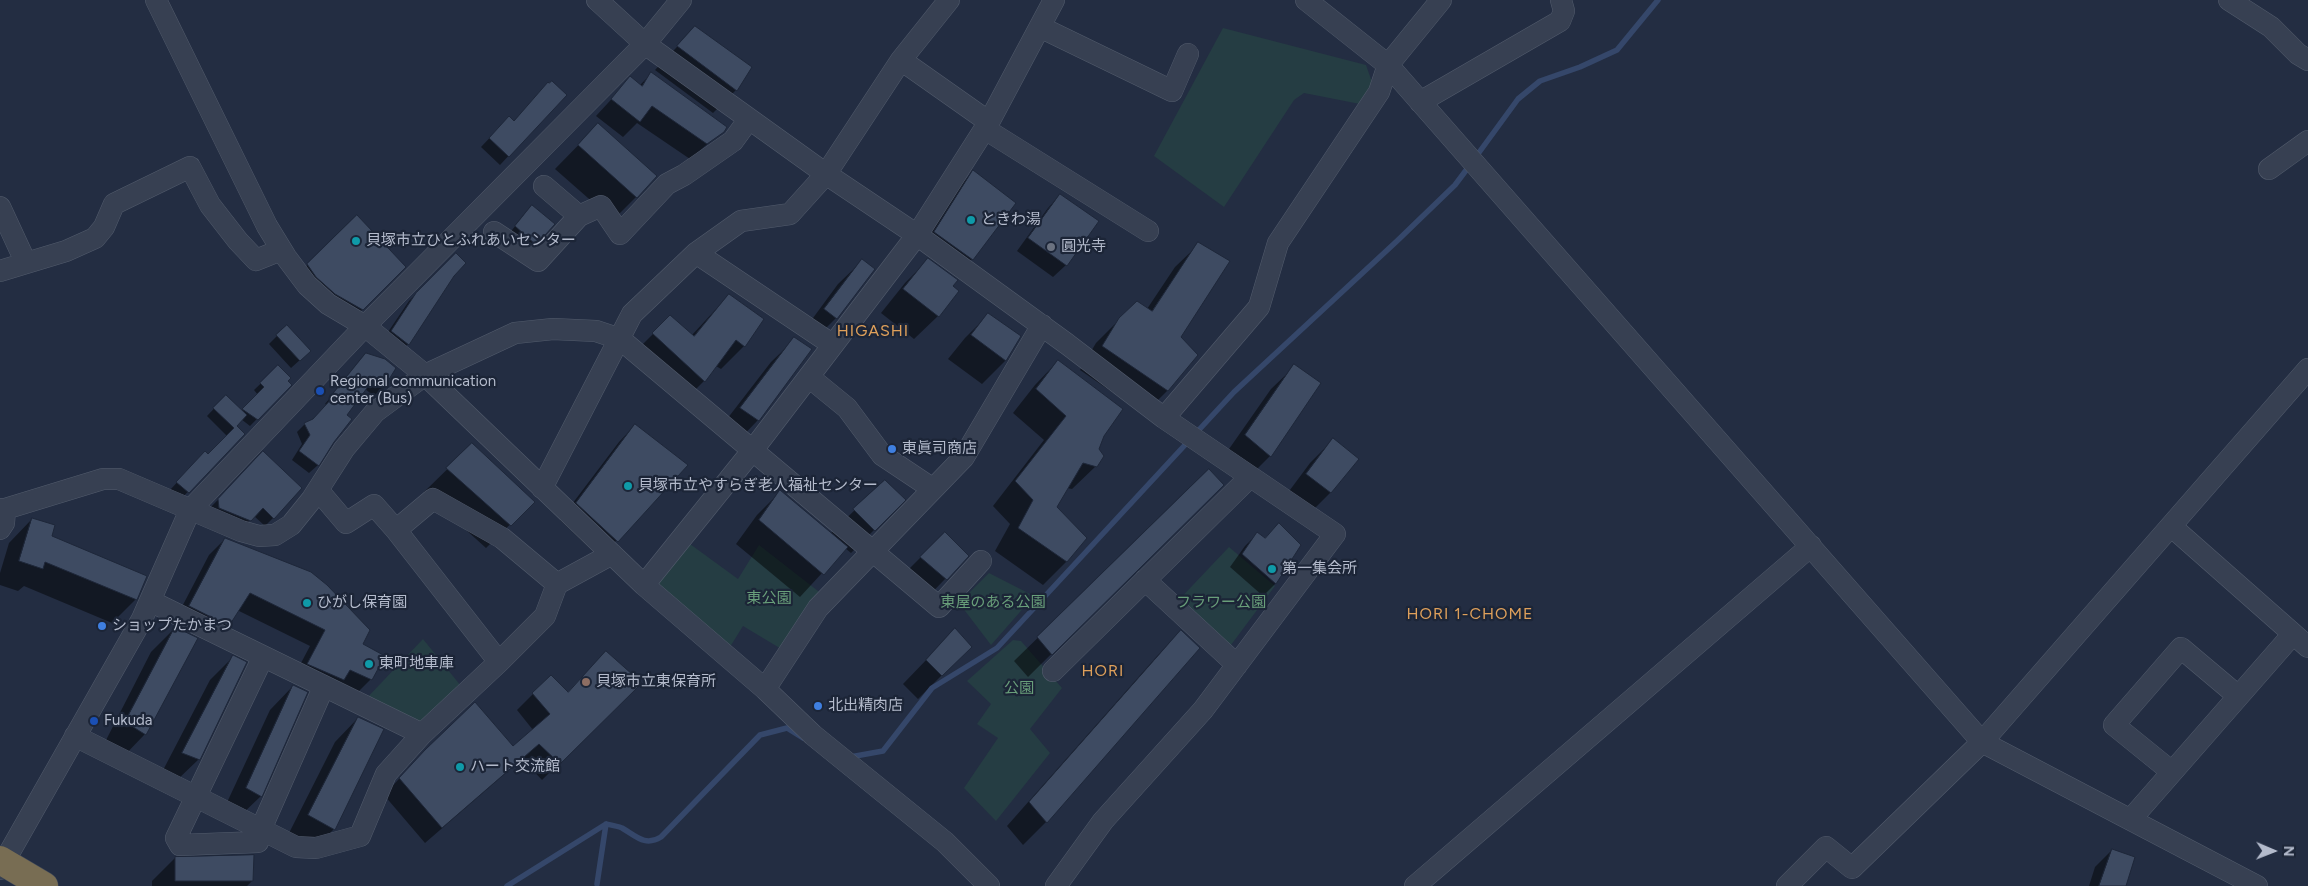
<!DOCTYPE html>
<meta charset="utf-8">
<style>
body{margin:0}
#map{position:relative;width:2308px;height:886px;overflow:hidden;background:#232d42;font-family:Figtree,sans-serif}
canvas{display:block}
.north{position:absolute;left:2248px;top:826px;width:50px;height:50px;-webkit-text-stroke:4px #1c2537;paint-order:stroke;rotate:91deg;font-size:14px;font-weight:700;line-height:20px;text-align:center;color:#b4bbcc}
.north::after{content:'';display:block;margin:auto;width:18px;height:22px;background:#b4bbcc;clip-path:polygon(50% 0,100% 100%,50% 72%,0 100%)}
</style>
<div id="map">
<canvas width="2308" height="886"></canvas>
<div class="north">N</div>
</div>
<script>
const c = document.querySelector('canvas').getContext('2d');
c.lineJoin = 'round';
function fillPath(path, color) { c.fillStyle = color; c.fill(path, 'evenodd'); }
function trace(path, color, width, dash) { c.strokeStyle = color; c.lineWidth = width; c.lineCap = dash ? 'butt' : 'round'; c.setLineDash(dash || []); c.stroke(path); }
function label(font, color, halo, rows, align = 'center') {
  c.font = font + ' Figtree,"Noto Sans JP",sans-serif'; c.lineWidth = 4.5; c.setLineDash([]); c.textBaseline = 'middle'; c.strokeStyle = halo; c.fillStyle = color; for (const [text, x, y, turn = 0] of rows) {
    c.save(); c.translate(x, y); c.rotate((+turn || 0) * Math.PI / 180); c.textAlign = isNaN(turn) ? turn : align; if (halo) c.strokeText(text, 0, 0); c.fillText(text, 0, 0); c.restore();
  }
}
fillPath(new Path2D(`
 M1223,28L1366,65L1372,82L1360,104L1304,93L1294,100L1224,207L1154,156Z
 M679,536L738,579L759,545L827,598L788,653L743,626L725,655L644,585Z
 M1229,547L1275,586L1225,653L1174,605Z
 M989,573L1034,596L991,645L959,603Z
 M423,639L465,691L422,734L363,702Z
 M1013,640L1021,641L1062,688L1030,729L1050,753L996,821L964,788L998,738L977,724L991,704L967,681Z`), '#253d43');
fillPath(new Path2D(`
 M695,28L736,90L713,113L655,70Z
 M651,74L726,128L690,159L637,123L623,137L596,116L631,78L640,85Z
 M540,92L565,95L500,165L481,147L501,126L513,122Z
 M598,125L636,197L613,220L555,169Z
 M973,172L1014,203L972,259L960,272L922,245L961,184Z
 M1060,195L1066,265L1053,277L1017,251L1048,208Z
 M524,215L535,244L527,252L508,235Z
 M357,217L405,267L346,326L291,281Z
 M1199,244L1167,391L1144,414L1080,370L1096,343L1120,319L1147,309L1175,267Z
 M456,254L453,276L408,344L401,351L384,338L409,301Z
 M928,260L951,287L938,316L914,339L881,313L905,283Z
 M862,261L836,318L813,341L802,333L838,284Z
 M729,295L744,346L721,369L716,366L704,381L681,404L630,357L670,317L692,335Z
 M988,315L1019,337L1005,361L982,384L948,359L965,338Z
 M287,326L301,359L291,368L269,344Z
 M795,339L810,349L758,420L735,444L717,432L771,362Z
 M366,354L382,388L374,396L365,389L346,415L318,465L309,473L292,460L302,444L297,432L305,424L313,420L327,405L325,404Z
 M1058,361L1103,435L1097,449L1096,466L1072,489L1067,488L1056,507L1085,538L1066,562L1043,585L995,551L1010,524L993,506L1044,440L1013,413L1035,385Z
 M1295,366L1270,456L1247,479L1222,459L1271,389Z
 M278,367L290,385L250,426L241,419L235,426L243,434L180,500L170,490L198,460L208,456L227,436L207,416L226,396L241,411L258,395L254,390Z
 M635,425L686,465L600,558L560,520L619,442Z
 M1333,440L1358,459L1330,493L1307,516L1284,498L1310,463Z
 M472,445L533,502L486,548L424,492Z
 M263,453L273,518L265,526L254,516L242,528L210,508Z
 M1209,471L1222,485L1028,677L1014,661Z
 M885,481L874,530L851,553L845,548L800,597L736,544L757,515L780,492L830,534Z
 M32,519L51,536L136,599L112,623L24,586L18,591L0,585V573L9,543Z
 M945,533L967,556L922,603L897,581Z
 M1257,534L1265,539L1299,545L1275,584L1263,596L1230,567L1245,546Z
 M225,539L361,644L371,679L355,695L292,680L310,646L237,610L228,625L212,641L174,622L209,555Z
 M175,628L145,734L122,758L103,746L151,652Z
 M955,630L970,647L918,699L903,684Z
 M1181,632L1198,648L1046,822L1023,845L1007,826L1158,655Z
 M233,657L199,759L175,782L160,776L210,680Z
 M640,683L542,780L522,759L425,843L384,795L425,751L513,747L533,730L517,710L533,694L567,693Z
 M293,686L261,796L237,819L223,811L270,710Z
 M358,718L334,829L311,852L286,839L335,742Z
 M2112,850L2124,886H2089L2095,867Z
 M175,858L252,881L247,886H152V881Z`), '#0007');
trace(new Path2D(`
 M1475,158L1518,99L1540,81L1580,67L1617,50L1658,0
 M850,757L883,751L932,688L997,648L1234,392L1397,241L1455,185L1470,165
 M597,884L606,824C611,825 617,826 622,828C636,836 645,847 661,837L760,735L787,728L803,738
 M507,886L606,824`), '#35476a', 5.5);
const building = new Path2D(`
 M695,26L752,67L737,91L677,46Z
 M651,72L727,127L724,132L707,144L652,106L640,122L611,99L630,76L642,86Z
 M552,81L567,95L509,157L489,138L509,116L514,121L548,82L549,83Z
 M598,123L657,176L637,198L578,145Z
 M973,170L1016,203L973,260L934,232Z
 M1060,194L1099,221L1067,266L1028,238Z
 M532,205L555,224L536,245L515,226Z
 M357,215L406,267L363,310L335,294L316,277L307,264Z
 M1198,242L1230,261L1181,337L1198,355L1168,391L1102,346L1119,318L1137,301L1152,311Z
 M456,253L466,263L454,276L409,345L391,331L416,293Z
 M928,258L958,280L953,286L959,291L939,317L903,289Z
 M862,259L875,269L837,319L824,309Z
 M729,294L764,319L745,347L736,340L705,382L652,333L670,315L694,336Z
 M988,313L1021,336L1006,361L971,335Z
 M287,325L311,351L300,361L276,335Z
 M794,337L812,349L759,421L740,408Z
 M366,353L385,359L396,368L383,389L373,380L347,415L352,419L334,442L319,466L299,451L310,435L304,423L313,419L334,396L332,395Z
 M1058,360L1123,409L1104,436L1099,449L1104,456L1097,467L1083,463L1057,507L1087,538L1067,562L1018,528L1033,500L1015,481L1066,416L1036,389Z
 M1294,364L1321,383L1271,457L1245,435Z
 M278,365L291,378L288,381L292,385L258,420L242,409L264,387L260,383Z
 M226,395L247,415L237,426L245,434L189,493L176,482L205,451L208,454L234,428L213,408Z
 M635,424L688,465L618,542L576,503Z
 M1333,438L1359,459L1331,493L1306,474Z
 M472,443L535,502L511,526L446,468Z
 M263,451L302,488L274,519L263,508L251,521L219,508L218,499Z
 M1209,469L1224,485L1052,655L1037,637Z
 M885,480L906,500L875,531L853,509Z
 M780,490L848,547L824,575L759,520Z
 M32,518L55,525L52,536L147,576L137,600L45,562L43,569L19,561Z
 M1279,523L1301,545L1276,584L1242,554L1257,532L1265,538Z
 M945,532L969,556L947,580L920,557Z
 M225,538L311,572L327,585L370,630L363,644L385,656L372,680L350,670L344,680L307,664L325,630L250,593L229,626L189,606Z
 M175,627L198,638L146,735L125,722Z
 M955,628L972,647L942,676L926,660Z
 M1181,630L1200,648L1047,823L1029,802Z
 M606,651L642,683L560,764L539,744L442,828L399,778L425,750L475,702L513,746L550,714L532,693L551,675L568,692Z
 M233,655L247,662L200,760L182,753Z
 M293,685L308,692L262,797L246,788Z
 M358,717L384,729L335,830L308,815Z
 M2112,849L2135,857L2126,886H2099Z
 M254,855L253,881H175V857Z`);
fillPath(building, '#3e4b62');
trace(building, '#1e2739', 1);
const minor = new Path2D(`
 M156,0L267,226L286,257L307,285L328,304L365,326L425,375L644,585L765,689L813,735L945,842L989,886
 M597,0L645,44L826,174L917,235L1067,344L1164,418L1335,534L1203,710L1103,821L1056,886
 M1306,0L1388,65L1982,742L2257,886
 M2229,0L2271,27L2298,54L2308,60
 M1040,27L1172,91L1188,54
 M901,60L989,122
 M1420,102L1560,21L1564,11L1561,0
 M985,129L1148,231
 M2269,169L2308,141
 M544,186L579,216
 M0,207L26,263
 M494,232L538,261L579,216L601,206L620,234L667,184L684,175L733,141L749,119
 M696,253L833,345
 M0,271L66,251L95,238L104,227L114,204L190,167L210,205L238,241L256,260L281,250
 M809,377L847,408L882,455L933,489
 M1164,418L1259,307L1278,243L1379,92L1388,65L1441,0
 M542,488L632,314L696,253L741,221L790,214L826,174L901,60L949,0
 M318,490L346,523L374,505L396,530L499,662
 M0,509H5L103,479H119L241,531L259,536L275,535L291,525L312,499L344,449L375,412L425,375L515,333L553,329L596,331L620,339L939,607L981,561
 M2172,527L2308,647
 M0,529L4,523L5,509
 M396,530L433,499L502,538L557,584
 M1145,580L1237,665
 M644,585L752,451L917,235L989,122L1054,0
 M150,601L422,734
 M263,657L176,838L180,845L258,842L261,829L324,686
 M1053,671L1250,477
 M765,689L818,608L964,457L1042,325
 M75,736L296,847L316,848L360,836L386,774L422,734L499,662L545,616L557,584L612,554
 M2172,772L2114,725L2181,648L2238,696
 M2131,819L2293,634
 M0,869L142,619L190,510L365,326L645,44L681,0
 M1415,886L1811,546
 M1787,886L1826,847L1852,868L1982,742L2308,369`);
const highway = new Path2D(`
 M0,860L44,886`);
trace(minor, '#525b6c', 22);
trace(highway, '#3f4859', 29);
trace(minor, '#374052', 21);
trace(highway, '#786d53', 28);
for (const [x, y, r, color] of [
 [971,220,5,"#0f9aa8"],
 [356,241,5,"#0f9aa8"],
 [1051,247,5,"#6b7280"],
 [320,391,5,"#1a4fb4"],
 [892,449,5,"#3f7fe0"],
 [628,486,5,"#0f9aa8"],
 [1272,569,5,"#0f9aa8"],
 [307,603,5,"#0f9aa8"],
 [102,626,5,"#3f7fe0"],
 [369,664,5,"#0f9aa8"],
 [586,682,5,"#8d6e63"],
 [818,706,5,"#3f7fe0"],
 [94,721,5,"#1a4fb4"],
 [460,767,5,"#0f9aa8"]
]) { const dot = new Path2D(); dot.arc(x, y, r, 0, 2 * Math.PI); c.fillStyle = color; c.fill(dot); trace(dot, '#1c2537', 2); }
label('15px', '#b4bbcc', '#1c2537', [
 ["ときわ湯",981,220],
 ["貝塚市立ひとふれあいセンター",366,241],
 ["圓光寺",1061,247],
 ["Regional communication",330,382],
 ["center (Bus)",330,399],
 ["東眞司商店",902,449],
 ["貝塚市立やすらぎ老人福祉センター",638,486],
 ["第一集会所",1282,569],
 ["ひがし保育園",317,603],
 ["ショップたかまつ",112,626],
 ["東町地車庫",379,664],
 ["貝塚市立東保育所",596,682],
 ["北出精肉店",828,706],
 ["Fukuda",104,721],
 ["ハート交流館",470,767]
], 'left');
label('15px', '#699f7a', '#1c2537', [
 ["東公園",769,599],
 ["東屋のある公園",993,603],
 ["フラワー公園",1221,603],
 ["公園",1019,689]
]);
c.letterSpacing = '1px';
label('16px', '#dfa05b', '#1c2537', [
 ["HIGASHI",873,331],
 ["HORI 1-CHOME",1470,614],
 ["HORI",1103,671]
]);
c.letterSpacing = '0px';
</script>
